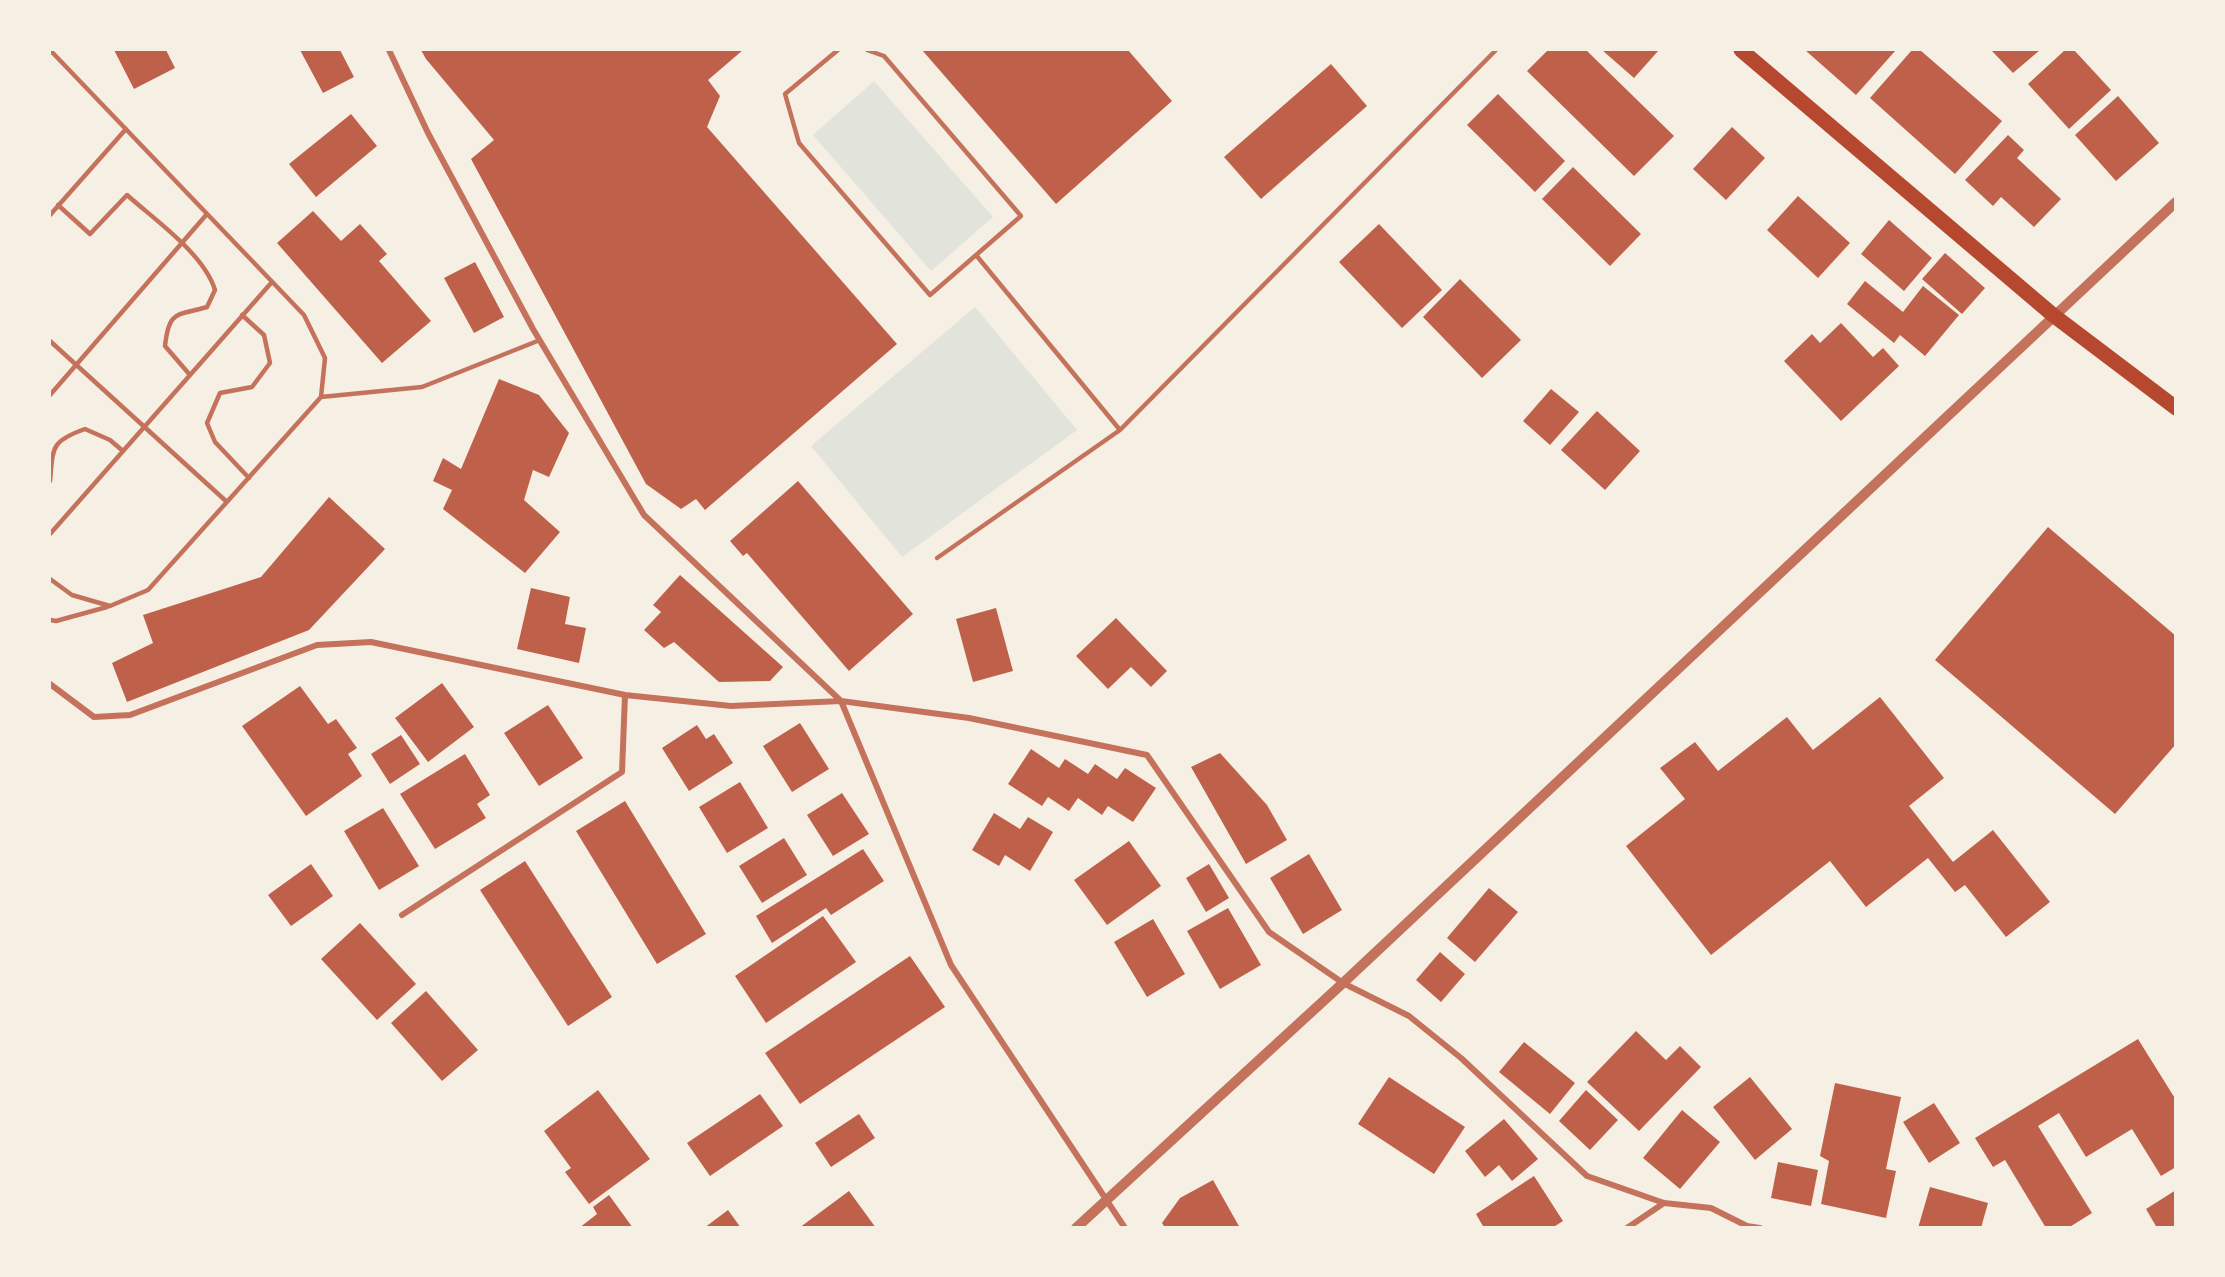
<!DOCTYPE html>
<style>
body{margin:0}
#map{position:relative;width:2225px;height:1277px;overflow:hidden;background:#f6efe4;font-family:Manrope,sans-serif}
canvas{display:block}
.frame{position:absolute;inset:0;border:51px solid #f6efe4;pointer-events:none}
</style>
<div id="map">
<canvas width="2225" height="1277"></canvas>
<div class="frame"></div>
</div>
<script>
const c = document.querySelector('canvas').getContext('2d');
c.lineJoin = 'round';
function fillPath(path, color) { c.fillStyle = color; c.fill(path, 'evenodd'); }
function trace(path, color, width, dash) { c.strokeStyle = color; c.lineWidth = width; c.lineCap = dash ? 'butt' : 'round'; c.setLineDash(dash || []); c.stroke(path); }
fillPath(new Path2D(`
 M874,81L993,217L931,271L813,135Z
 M975,307L1077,430L902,557L811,446Z`), '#e2e4dc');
fillPath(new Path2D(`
 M114,50H166L175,68L134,89Z
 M300,50H340L354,77L323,93Z
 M421,50H743L708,80L720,96L707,127L897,344L705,510L696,499L681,509L646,484L471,159L494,140L426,59Z
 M922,50H1128L1172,101L1056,204Z
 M1548,50H1586L1674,136L1634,176L1527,71Z
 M1602,50H1659L1634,78Z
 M1805,50H1896L1856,95Z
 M1912,50H1920L2002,121L1955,174L1870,98Z
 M1991,50H2040L2013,73Z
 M2065,50H2074L2111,90L2069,129L2028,84Z
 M1331,64L1367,106L1261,199L1224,157Z
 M1498,94L1565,161L1535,192L1467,125Z
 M2118,96L2159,143L2116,181L2075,135Z
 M351,114L377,146L316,197L289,164Z
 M1732,127L1765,158L1726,200L1693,169Z
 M2008,135L2024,150L2017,158L2061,199L2034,227L2001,197L1993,206L1965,180Z
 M1573,167L1641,234L1610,266L1542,199Z
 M1798,196L1850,243L1818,278L1767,230Z
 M313,211L341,241L360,224L387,254L379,261L431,321L382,363L277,243Z
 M1889,220L1932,258L1904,291L1861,254Z
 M1379,224L1442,290L1402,328L1339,262Z
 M1945,253L1985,288L1962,314L1922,279Z
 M475,262L504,317L474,333L444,278Z
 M1460,279L1521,340L1482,378L1423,317Z
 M1865,281L1903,312L1923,286L1959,315L1925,356L1900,335L1894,343L1847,304Z
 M1841,323L1873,357L1883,348L1899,366L1841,421L1784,361L1812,334L1820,343Z
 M499,379L539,395L569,433L549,477L533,470L524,500L560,532L525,573L443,509L452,490L433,481L443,458L461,469Z
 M1551,389L1579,412L1550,445L1523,421Z
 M1597,411L1640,451L1605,490L1561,450Z
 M798,481L913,614L849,671L747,553L743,556L730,541Z
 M329,497L385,549L309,630L127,702L112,663L153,643L143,615L261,577Z
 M2048,527L2176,636V744L2115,814L1935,660Z
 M680,575L783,667L770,681L719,682L674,642L664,648L644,630L661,612L653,605Z
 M531,588L570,597L565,624L586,628L579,663L517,649Z
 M996,608L1013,671L973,682L956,619Z
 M1116,618L1167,671L1151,687L1131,667L1108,689L1076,656Z
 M442,683L474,727L428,762L395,718Z
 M300,686L328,724L336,719L357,748L348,754L362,776L306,816L242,726Z
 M1880,697L1944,778L1909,806L1953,862L1993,830L2050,902L2006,937L1965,885L1955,892L1928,858L1866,907L1830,861L1711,955L1626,846L1685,799L1660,768L1695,742L1718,771L1787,717L1813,750Z
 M548,705L583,758L539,786L504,733Z
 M800,723L829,769L792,792L763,746Z
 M697,725L706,739L714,734L733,763L689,791L662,748Z
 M401,735L420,764L390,784L371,754Z
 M1031,749L1059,768L1065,759L1088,774L1095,764L1117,779L1125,768L1156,788L1133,822L1108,806L1102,815L1078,798L1069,811L1048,797L1042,806L1008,784Z
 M1220,753L1267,805L1287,840L1246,864L1191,767Z
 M465,754L490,795L477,804L486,818L435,849L400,794Z
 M740,782L768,828L727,853L699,807Z
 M842,793L869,834L833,856L807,815Z
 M625,801L706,934L657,964L576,831Z
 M383,808L419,866L379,890L344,831Z
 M994,813L1020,829L1028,817L1053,832L1030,871L1005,855L999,866L972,850Z
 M784,838L807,875L762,903L739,866Z
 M1129,841L1161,886L1107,925L1074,880Z
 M863,849L884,881L831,915L826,908L772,943L756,916Z
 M1309,854L1342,910L1303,934L1270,878Z
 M525,861L612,997L568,1026L480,890Z
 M311,864L333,896L291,926L268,895Z
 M1209,864L1229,898L1206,912L1186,878Z
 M1489,888L1518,912L1475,962L1447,938Z
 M1228,908L1261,965L1220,989L1187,931Z
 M823,916L856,962L766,1023L735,976Z
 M1153,919L1185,974L1147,997L1114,942Z
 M360,923L416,984L377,1020L321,959Z
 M1440,952L1465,974L1441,1002L1416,980Z
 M910,956L945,1007L800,1104L765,1053Z
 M426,991L478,1050L442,1081L391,1023Z
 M1636,1031L1666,1060L1680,1046L1701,1067L1639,1131L1587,1082Z
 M2138,1039L2176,1100V1167L2161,1176L2132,1129L2086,1157L2059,1113L2038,1126L2092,1213L2068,1228H2046L2005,1160L1993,1167L1975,1138Z
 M1524,1042L1575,1083L1550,1114L1499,1072Z
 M1389,1077L1465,1127L1434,1174L1358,1124Z
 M1750,1077L1792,1129L1755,1160L1713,1107Z
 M1835,1083L1901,1097L1886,1169L1896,1171L1886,1218L1821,1204L1829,1161L1820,1156Z
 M598,1090L650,1159L589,1204L565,1172L571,1168L544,1131Z
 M1586,1090L1618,1120L1590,1150L1559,1121Z
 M760,1094L783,1126L710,1176L687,1143Z
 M1934,1103L1960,1143L1929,1163L1903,1122Z
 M1682,1110L1720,1142L1680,1189L1643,1158Z
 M859,1114L875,1138L831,1167L815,1143Z
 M1504,1119L1538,1159L1512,1181L1499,1165L1485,1177L1465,1151Z
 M1778,1162L1818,1170L1811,1206L1771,1198Z
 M1534,1176L1563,1221L1552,1228H1484L1476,1214Z
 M1213,1180L1240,1228H1165L1162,1223L1180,1198Z
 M1930,1187L1988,1203L1981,1228H1918Z
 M2176,1190V1228H2157L2146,1209Z
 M849,1191L876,1228H799Z
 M609,1195L633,1228H579L597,1214L593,1207Z
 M728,1210L741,1228H704Z`), '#bf614a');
trace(new Path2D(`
 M838,50L785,94L799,143L930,295L1021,216L884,56L867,50
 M58,205L90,234L127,195C155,220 204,254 215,290L207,307C176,316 169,310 165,346L190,375
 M50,215L126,129
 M976,255L1120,430
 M242,315L264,335L270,363L252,387L220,393L207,423L215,442L249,478
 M50,341L227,502
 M50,395L207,214
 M321,397L422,387L540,340
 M50,481C53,447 51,441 85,429L110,440L123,451
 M50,534L272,282
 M937,558L1120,430L1496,50
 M50,579L72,595L110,606L148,590L321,397L325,358L304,315L50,50
 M50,620L56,621L107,607`), '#c5725c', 4.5);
trace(new Path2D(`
 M389,50L428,133L533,329L644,515L841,701L951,965L1125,1228
 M50,684L94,717L130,715L317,645L371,642L625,695L731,706L841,701L969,718L1147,755L1269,932L1343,983L1409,1016L1461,1058L1587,1176L1664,1203L1711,1208L1747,1226L1760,1228
 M402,915L622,772L625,695
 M1627,1228L1664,1203`), '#c5725c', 6);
trace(new Path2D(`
 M1076,1228L1343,983L2176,202`), '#c5725c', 10);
trace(new Path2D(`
 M1741,50L2053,315L2176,408`), '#b5482f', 15);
</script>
